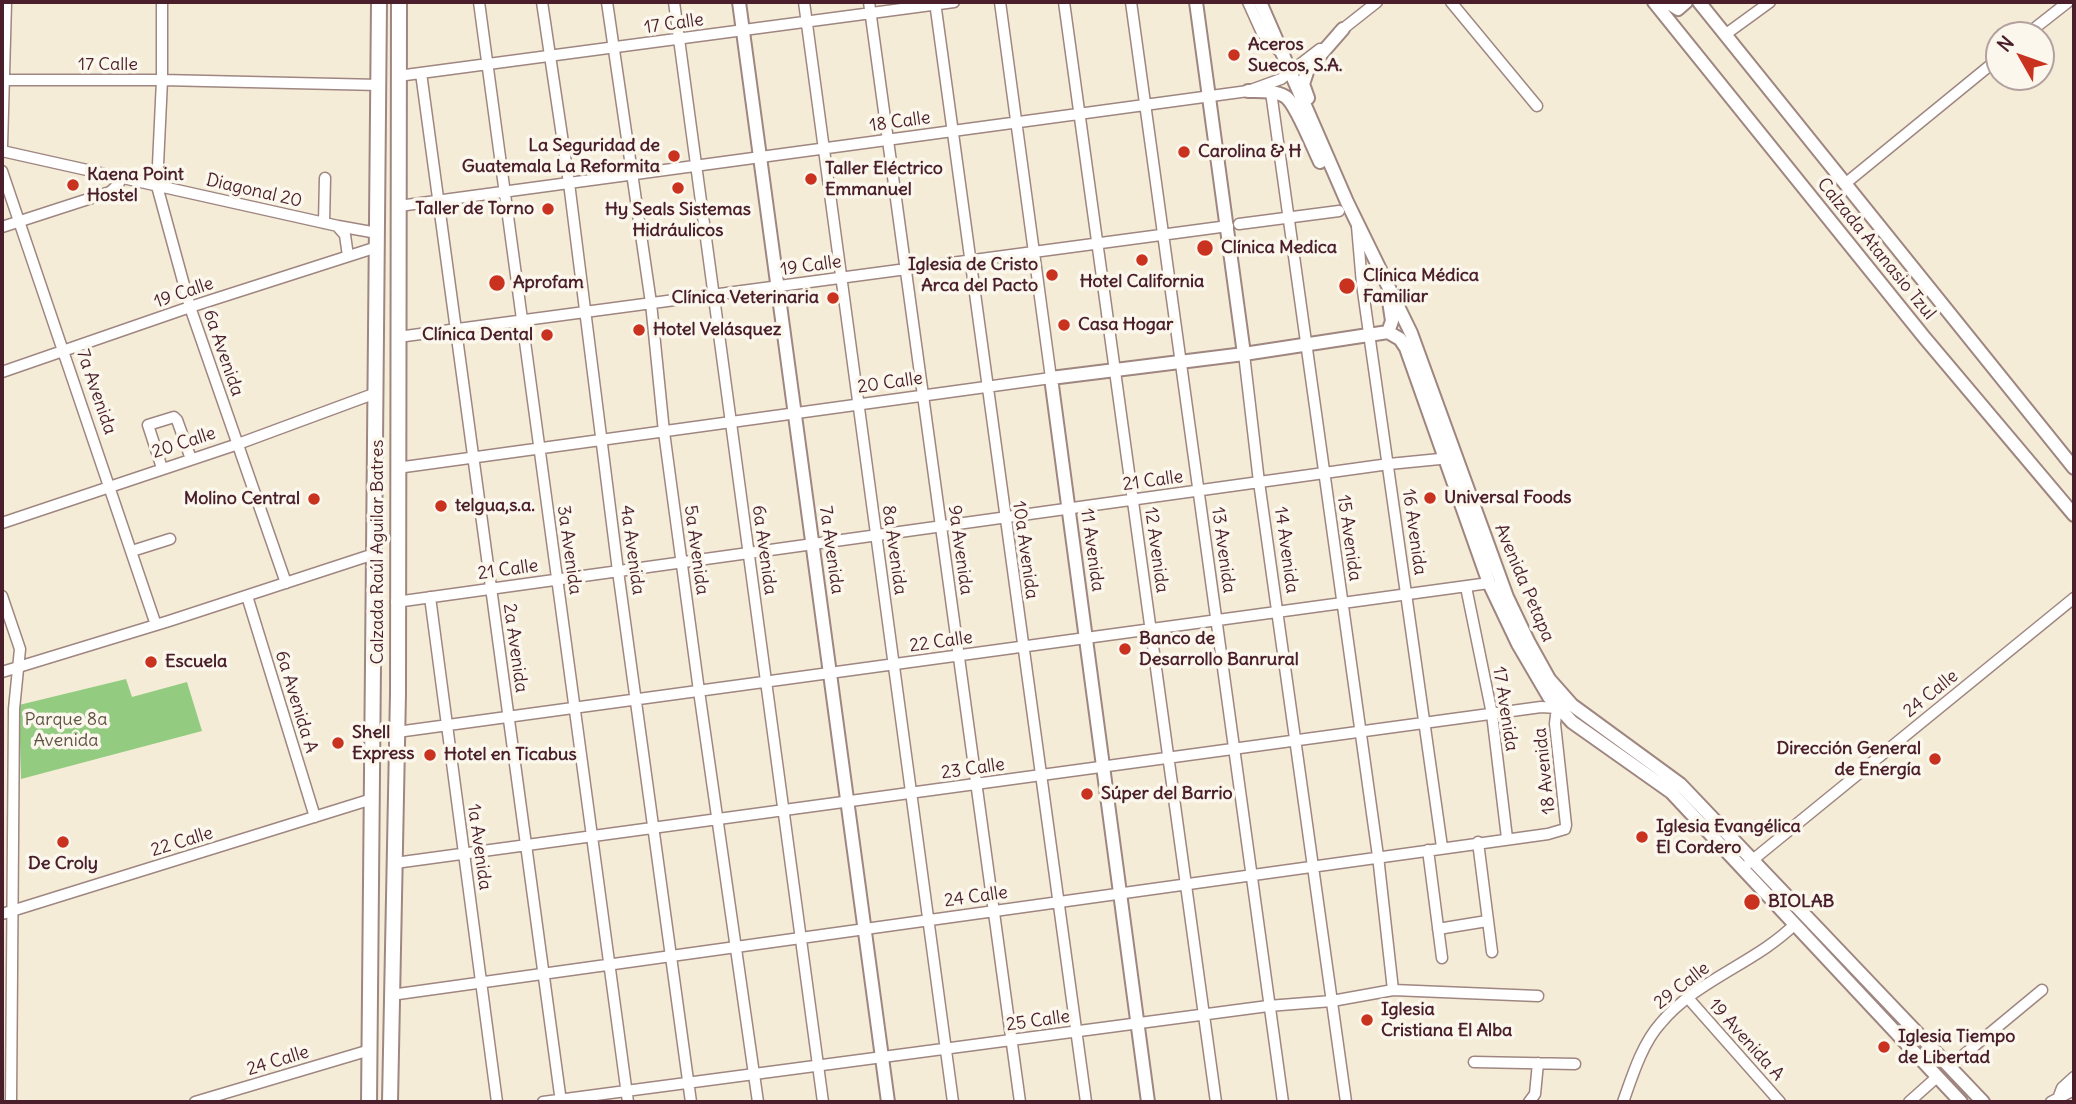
<!DOCTYPE html>
<meta charset="utf-8">
<style>
body{margin:0}
#map{position:relative;width:2076px;height:1104px;overflow:hidden;background:#f4ecd7;font-family:Delius,sans-serif}
canvas{display:block}
.frame{position:absolute;inset:0;border:4px solid #4a1f2b;pointer-events:none}
.north{position:absolute;left:1985px;top:21px;width:70px;height:70px;box-sizing:border-box;background:#fbf7ec;border:2px solid #b4a19f;border-radius:50%;rotate:310deg;font-size:19px;font-weight:700;line-height:28px;text-align:center;color:#4a1f2b}
.north::after{content:'';display:block;margin:auto;width:24px;height:32px;background:#c8321e;clip-path:polygon(50% 0,100% 100%,50% 72%,0 100%)}
</style>
<div id="map">
<canvas width="2076" height="1104"></canvas>
<div class="frame"></div>
<div class="north">N</div>
</div>
<script>
const c = document.querySelector('canvas').getContext('2d');
c.lineJoin = 'round';
function fillPath(path, color) { c.fillStyle = color; c.fill(path, 'evenodd'); }
function trace(path, color, width, dash) { c.strokeStyle = color; c.lineWidth = width; c.lineCap = dash ? 'butt' : 'round'; c.setLineDash(dash || []); c.stroke(path); }
function label(font, color, halo, rows, align = 'center') {
  c.font = font + ' Delius,sans-serif'; c.lineWidth = 7; c.setLineDash([]); c.textBaseline = 'middle'; c.strokeStyle = halo; c.fillStyle = color; for (const [text, x, y, turn = 0] of rows) {
    c.save(); c.translate(x, y); c.rotate((+turn || 0) * Math.PI / 180); c.textAlign = isNaN(turn) ? turn : align; if (halo) c.strokeText(text, 0, 0); c.fillText(text, 0, 0); c.restore();
  }
}
fillPath(new Path2D(`
 M126,679L132,697L187,682L202,731L21,779L19,705Z`), '#93cc80');
const minor = new Path2D(`
 M162,2V80L157,186L190,307L286,583
 M479,2L628,1102
 M542,2L569,183L618,571L691,1102
 M607,2L651,303L664,432L699,691L758,1102
 M674,2L823,1102
 M804,2L953,1102
 M869,2L1020,1102
 M935,2L1086,1102
 M1064,2L1216,1102
 M1131,2L1283,1102
 M1248,2L1262,33L1278,50
 M1451,2L1537,106
 M1339,32L1377,2
 M1726,34L1770,2
 M2026,35L2068,2
 M421,73L561,1102
 M398,76L954,2
 M5,80H162L379,85
 M1271,92L1378,856L1393,990
 M2,147L6,2
 M2,151L338,226L377,233
 M2,171L156,625
 M1846,183L1999,58
 M399,206L1248,91L1281,79L1320,49
 M324,223L325,178
 M1239,224L1339,211
 M1357,226L1362,284L1442,847
 M2,227L110,192L118,185L121,178
 M338,227L345,235L348,256
 M398,337L1228,226
 M1244,354L1259,482L1346,1102
 M2,372L190,307L377,247
 M162,468L148,425L174,417L177,420L191,459
 M397,468L1051,378L1000,2
 M2,523L238,444L376,393
 M132,551L170,539
 M1466,587L1492,714L1507,838
 M2,596L20,649L14,709L11,1102
 M247,596L315,817
 M430,597L497,1102
 M396,602L1389,464L1450,458
 M2,672L169,621L374,554
 M397,732L1489,583
 M1478,842L1492,952
 M1428,850L1442,958
 M395,863L1541,707L1557,708
 M1749,863L2074,598
 M2,914L372,799
 M1438,929L1487,921
 M391,995L1548,834L1565,829L1566,825L1555,724L1556,715L1560,711
 M1688,998L1780,1102
 M1474,1062L1575,1064
 M1949,1067L2042,990
 M2059,1096L2062,1088L2074,1077
 M195,1102L370,1050
 M543,1102L1268,1006L1332,1001L1393,990L1538,996
 M1529,1102L1535,1094L1538,1063
 M1623,1102C1632,1077 1642,1044 1660,1024C1696,980 1756,963 1795,924
 M1909,1102L1937,1077
 M2051,1102L2074,1090`);
const major = new Path2D(`
 M739,2L888,1102
 M1196,2L1244,354
 M1260,2L1347,202L1411,333L1507,597L1529,643L1549,679L1572,705L1680,784L1983,1102
 M1654,2L1924,337L2074,515
 M1667,2L1678,9L1686,2
 M1699,2L2074,468
 M1248,91C1260,91 1275,90 1286,97C1297,106 1313,148 1320,162
 M1308,98L1303,84L1308,69L1343,29
 M1388,294L1392,321L1388,332
 M1388,332L1400,339L1406,348L1489,583L1518,644L1549,697L1572,722L1671,792L1961,1102
 M1148,1102L1051,378L1244,354L1388,332`);
const highway = new Path2D(`
 M369,1102L379,2
 M390,1102L398,693L399,2`);
trace(minor, '#9f8681', 13);
trace(major, '#9f8681', 16);
trace(highway, '#9f8681', 18);
trace(minor, '#fff', 10);
trace(major, '#fff', 12);
trace(highway, '#fff', 14);
for (const [x, y, r, color] of [
 [1234,55,7,"#c8321e"],
 [1184,152,7,"#c8321e"],
 [674,156,7,"#c8321e"],
 [811,179,7,"#c8321e"],
 [73,185,7,"#c8321e"],
 [678,188,7,"#c8321e"],
 [548,209,7,"#c8321e"],
 [1205,248,9,"#c8321e"],
 [1142,260,7,"#c8321e"],
 [1052,275,7,"#c8321e"],
 [497,283,9,"#c8321e"],
 [1347,286,9,"#c8321e"],
 [833,298,7,"#c8321e"],
 [1064,325,7,"#c8321e"],
 [639,330,7,"#c8321e"],
 [547,335,7,"#c8321e"],
 [1430,498,7,"#c8321e"],
 [314,499,7,"#c8321e"],
 [441,506,7,"#c8321e"],
 [1125,649,7,"#c8321e"],
 [151,662,7,"#c8321e"],
 [338,743,7,"#c8321e"],
 [430,755,7,"#c8321e"],
 [1935,759,7,"#c8321e"],
 [1087,794,7,"#c8321e"],
 [1642,837,7,"#c8321e"],
 [63,842,7,"#c8321e"],
 [1752,902,9,"#c8321e"],
 [1367,1020,7,"#c8321e"],
 [1884,1047,7,"#c8321e"]
]) { const dot = new Path2D(); dot.arc(x, y, r, 0, 2 * Math.PI); c.fillStyle = color; c.fill(dot); trace(dot, '#fbf7ec', 2.5); }
label('18px', '#4a1f2b', '#fbf7ec', [
 ["17 Calle",674,24,-8],
 ["17 Calle",108,65],
 ["18 Calle",900,122,-8],
 ["Diagonal 20",254,191,13],
 ["Calzada Atanasio Tzul",1876,249,51],
 ["19 Calle",811,266,-8],
 ["19 Calle",184,293,-19],
 ["6a Avenida",223,353,71],
 ["20 Calle",890,383,-8],
 ["7a Avenida",96,392,71],
 ["20 Calle",184,443,-18],
 ["21 Calle",1153,481,-8],
 ["16 Avenida",1414,532,82],
 ["15 Avenida",1349,538,82],
 ["3a Avenida",569,550,82],
 ["4a Avenida",632,550,82],
 ["5a Avenida",696,550,82],
 ["6a Avenida",764,550,82],
 ["7a Avenida",831,550,82],
 ["8a Avenida",894,550,82],
 ["9a Avenida",960,550,82],
 ["10a Avenida",1025,550,82],
 ["11 Avenida",1092,550,82],
 ["12 Avenida",1156,550,82],
 ["13 Avenida",1223,550,82],
 ["14 Avenida",1286,550,82],
 ["Calzada Raúl Aguilar Batres",378,552,-90],
 ["21 Calle",508,570,-8],
 ["Avenida Petapa",1524,583,67],
 ["22 Calle",941,642,-8],
 ["2a Avenida",515,648,82],
 ["24 Calle",1931,694,-39],
 ["6a Avenida A",296,702,73],
 ["17 Avenida",1505,709,81],
 ["23 Calle",973,769,-8],
 ["18 Avenida",1545,771,-96],
 ["22 Calle",182,842,-17],
 ["1a Avenida",479,847,82],
 ["24 Calle",976,897,-8],
 ["29 Calle",1682,986,-38],
 ["25 Calle",1038,1021,-8],
 ["19 Avenida A",1746,1040,48],
 ["24 Calle",278,1061,-17]
]);
label('bold 18px', '#4a1f2b', '#fbf7ec', [
 ["Aceros",1248,45],
 ["Suecos, S.A.",1248,66],
 ["La Seguridad de",660,146,"right"],
 ["Guatemala La Reformita",660,167,"right"],
 ["Carolina & H",1198,152],
 ["Taller Eléctrico",825,169],
 ["Emmanuel",825,190],
 ["Kaena Point",87,175],
 ["Hostel",87,196],
 ["Taller de Torno",534,209,"right"],
 ["Hy Seals Sistemas",678,210,"center"],
 ["Hidráulicos",678,231,"center"],
 ["Clínica Medica",1221,248],
 ["Iglesia de Cristo",1038,265,"right"],
 ["Arca del Pacto",1038,286,"right"],
 ["Clínica Médica",1363,276],
 ["Familiar",1363,297],
 ["Hotel California",1142,282,"center"],
 ["Aprofam",513,283],
 ["Clínica Veterinaria",819,298,"right"],
 ["Casa Hogar",1078,325],
 ["Hotel Velásquez",653,330],
 ["Clínica Dental",533,335,"right"],
 ["Universal Foods",1444,498],
 ["Molino Central",300,499,"right"],
 ["telgua,s.a.",455,506],
 ["Banco de",1139,639],
 ["Desarrollo Banrural",1139,660],
 ["Escuela",165,662],
 ["Shell",352,733],
 ["Express",352,754],
 ["Dirección General",1921,749,"right"],
 ["de Energía",1921,770,"right"],
 ["Hotel en Ticabus",444,755],
 ["Súper del Barrio",1101,794],
 ["Iglesia Evangélica",1656,827],
 ["El Cordero",1656,848],
 ["De Croly",63,864,"center"],
 ["BIOLAB",1768,902],
 ["Iglesia",1381,1010],
 ["Cristiana El Alba",1381,1031],
 ["Iglesia Tiempo",1898,1037],
 ["de Libertad",1898,1058]
], 'left');
label('18px', '#605344', '#fbf7ec', [
 ["Parque 8a",66,720],
 ["Avenida",66,741]
]);
</script>
